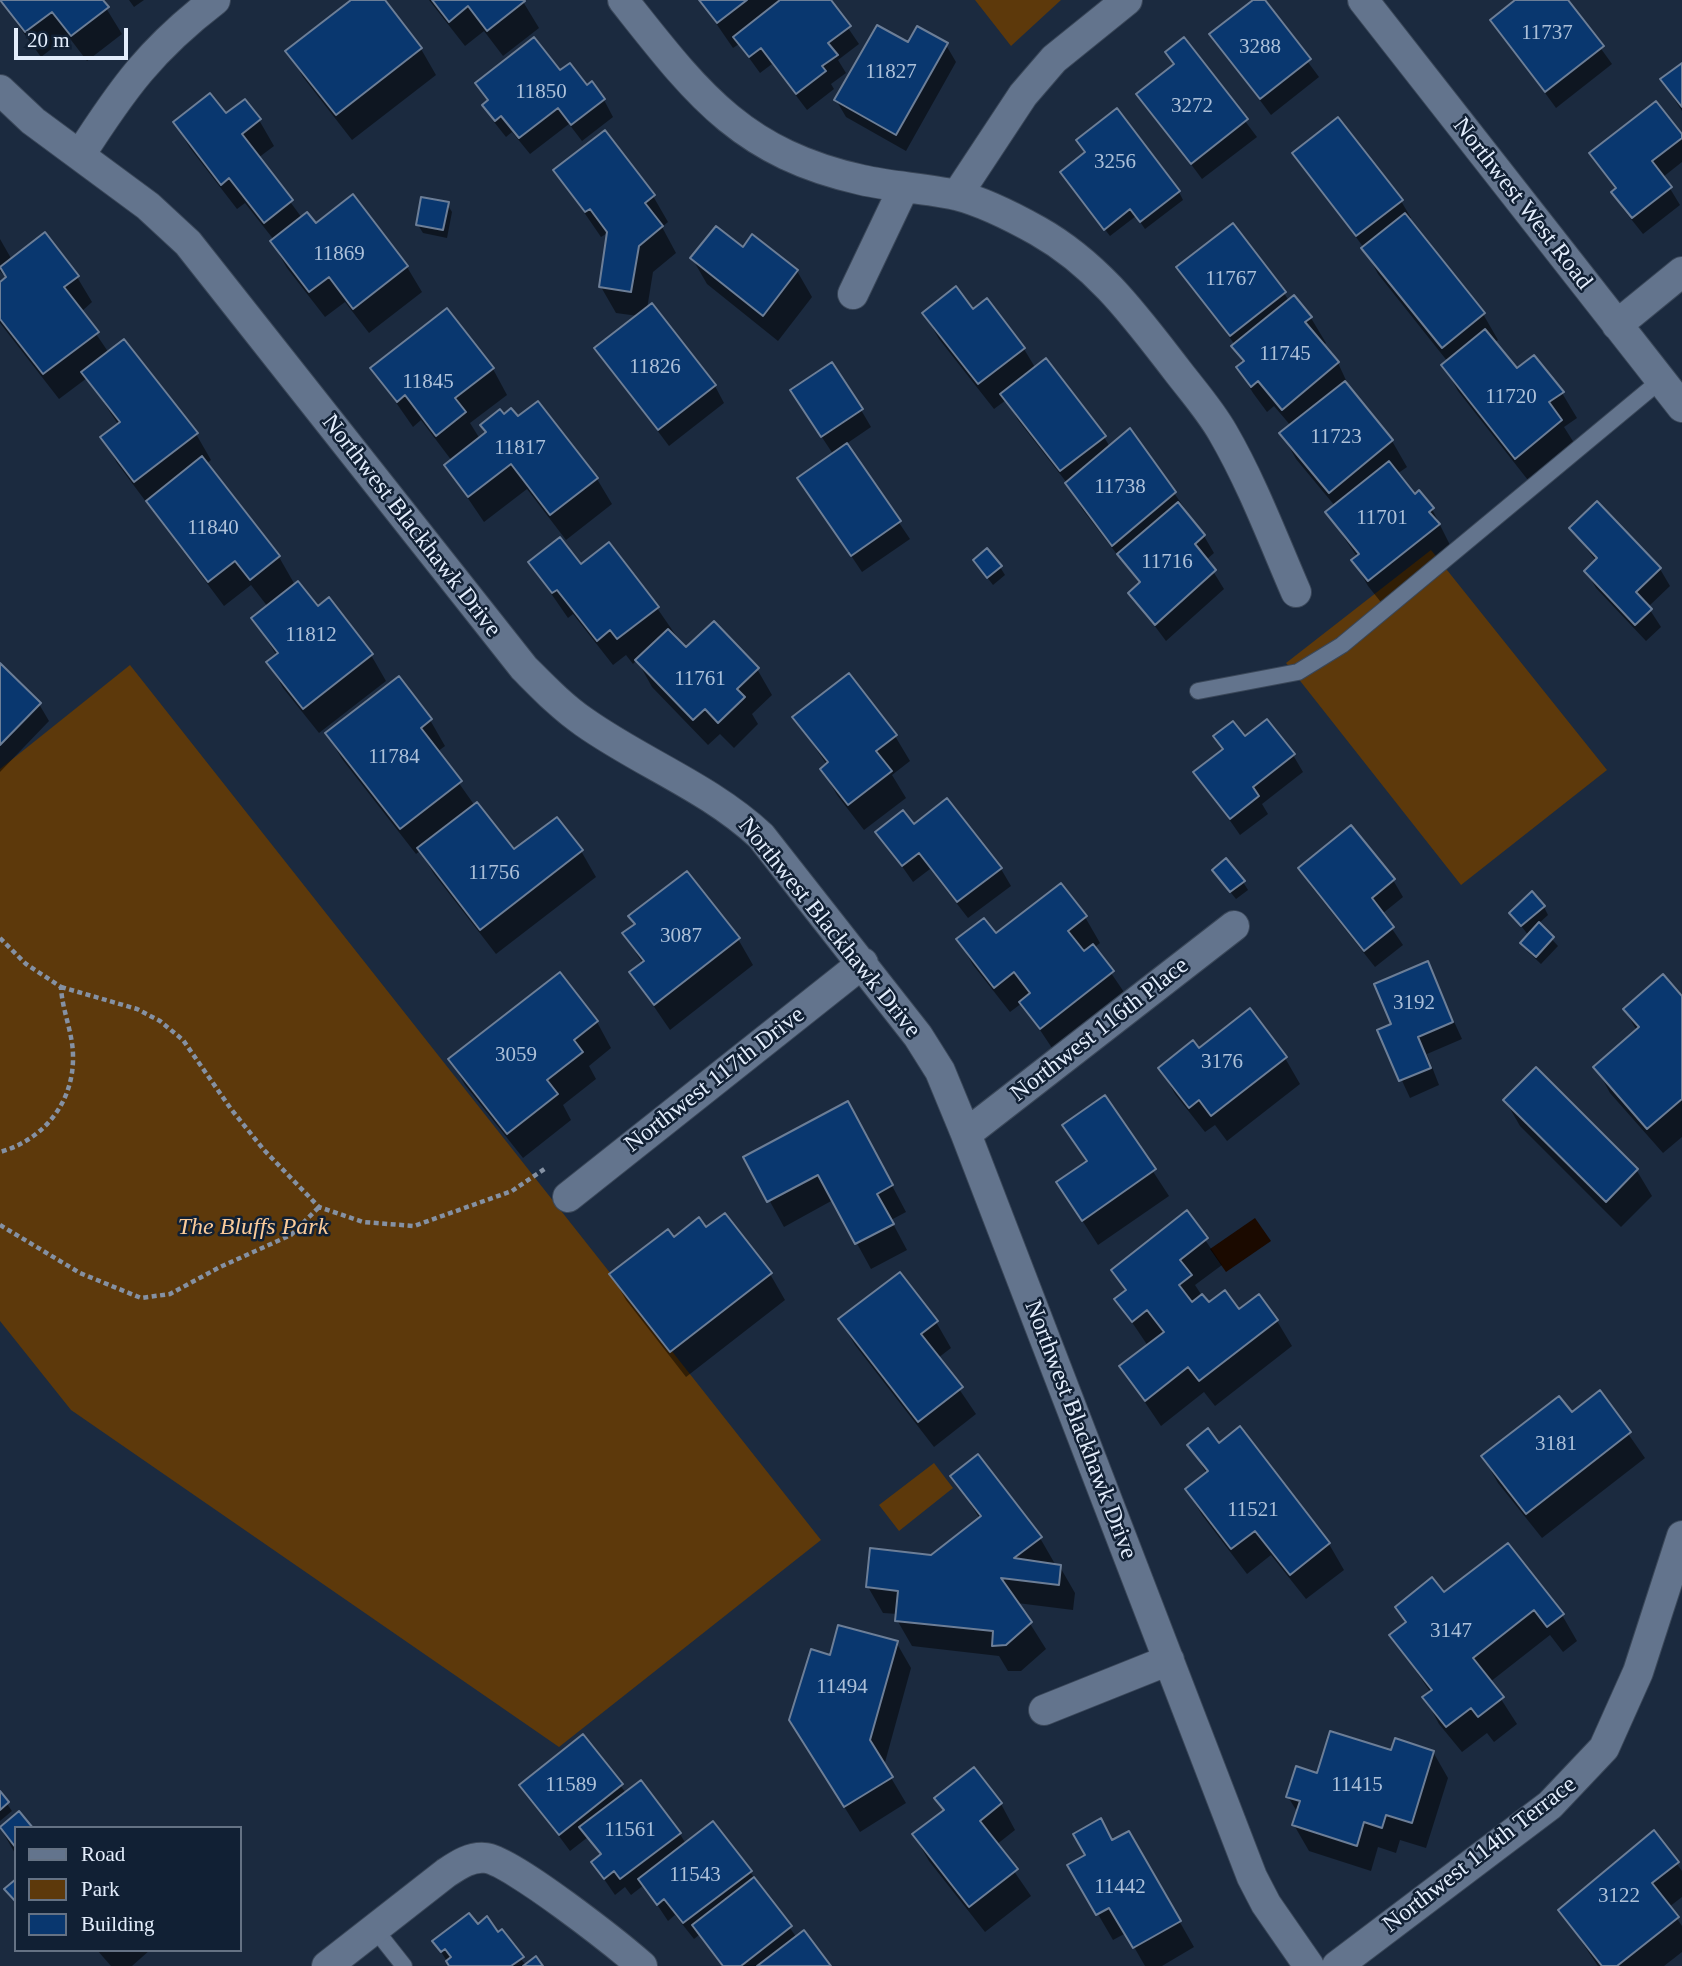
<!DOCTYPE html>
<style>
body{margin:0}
#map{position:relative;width:1682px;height:1966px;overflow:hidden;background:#1b2a3f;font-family:Georgia,serif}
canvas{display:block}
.legend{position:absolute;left:14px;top:1826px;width:228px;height:126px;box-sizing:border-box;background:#112034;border:2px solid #657284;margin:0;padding:9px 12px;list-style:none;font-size:21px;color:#e3edfc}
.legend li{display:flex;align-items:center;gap:14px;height:35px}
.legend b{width:35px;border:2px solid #657284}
.scale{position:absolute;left:14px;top:28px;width:114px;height:32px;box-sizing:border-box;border:4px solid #e3edfc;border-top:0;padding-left:9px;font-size:21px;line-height:24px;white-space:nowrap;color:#e3edfc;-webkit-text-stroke:5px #112034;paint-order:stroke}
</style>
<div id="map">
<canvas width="1682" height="1966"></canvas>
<ul class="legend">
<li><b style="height:9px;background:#63748d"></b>Road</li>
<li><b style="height:19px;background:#5d390b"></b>Park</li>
<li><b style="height:19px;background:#09376f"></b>Building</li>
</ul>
<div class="scale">20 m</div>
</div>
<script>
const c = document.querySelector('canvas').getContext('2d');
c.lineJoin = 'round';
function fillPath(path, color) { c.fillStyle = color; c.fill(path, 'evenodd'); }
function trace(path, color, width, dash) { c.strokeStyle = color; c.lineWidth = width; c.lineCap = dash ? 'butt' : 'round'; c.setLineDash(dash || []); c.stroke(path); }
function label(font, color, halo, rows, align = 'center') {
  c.font = font + ' Georgia,serif'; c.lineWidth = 5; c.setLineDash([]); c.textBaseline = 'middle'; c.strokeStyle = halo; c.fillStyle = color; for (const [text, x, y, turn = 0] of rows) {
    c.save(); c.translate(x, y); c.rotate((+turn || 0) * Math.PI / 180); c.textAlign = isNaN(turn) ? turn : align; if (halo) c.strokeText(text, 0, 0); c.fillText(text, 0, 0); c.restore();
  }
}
fillPath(new Path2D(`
 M975,0H1061L1011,46Z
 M1431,550L1607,770L1461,885L1286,663Z
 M130,665L821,1540L559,1747L71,1410L0,1321V769Z
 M934,1463L953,1488L899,1531L879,1505Z`), '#5d390b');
fillPath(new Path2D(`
 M1255,1218L1271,1241L1226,1272L1210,1249Z`), '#1b0a00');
fillPath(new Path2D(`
 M0,0H101L122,34L87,61L68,36L41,57Z
 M129,0H144L134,7Z
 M354,0H383L421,49L436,75L352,140L303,77L288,51Z
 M429,0H522L539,28L503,56L484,31L465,46Z
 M700,0H829L859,44L838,60L846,73L831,84L834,89L807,110L772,64L760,73L739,44L733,48Z
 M1256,0H1262L1319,77L1271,115L1211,35Z
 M1517,0H1566L1612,64L1556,108L1492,20Z
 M1184,40L1257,137L1202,179L1139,94L1175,66L1167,53Z
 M909,45H946L956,62L906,151L846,117L836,100Z
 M1682,65V111L1662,80Z
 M560,72L604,100L613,117L582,141L569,124L530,154L512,132L506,137L494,122L484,105L489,102L478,83Z
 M226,116L259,120L274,146L258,158L302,218L407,267L422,292L369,333L345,302L325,317L287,268L272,242L274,240L245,203L237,209L190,148L175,123Z
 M1682,137V162L1663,177L1680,205L1643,234L1623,209L1613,192L1616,190L1591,154Z
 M1294,153L1401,201L1411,218L1408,220L1483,314L1498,340L1494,343L1517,371L1562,393L1577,418L1564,427L1576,446L1531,484L1458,391L1444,366L1448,362L1378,274L1364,248Z
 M555,170L653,196L668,222L662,227L676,253L653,272L647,309L715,386L724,403L669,446L596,349L638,316L616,313L601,287L608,237L606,234L601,237Z
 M1067,180L1179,192L1183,200L1145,229L1136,216L1110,236Z
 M447,204L452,212L447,238L423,233L418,225Z
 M0,239L12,260L77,277L92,302L81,312L109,353L196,434L211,460L206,464L279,557L295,585L371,655L386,681L319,733L283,688L269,663L277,656L253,618L268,607L251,585L224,606L117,463L103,438L118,424L87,378L59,399L0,323V285L7,279L0,271Z
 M743,249L797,271L812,297L778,341L707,284L692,258Z
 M1179,267L1284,293L1289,301L1311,318L1326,343L1323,346L1338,363L1351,391L1392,441L1407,467L1397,474L1415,496L1432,509L1453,551L1384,606L1368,586L1354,561L1358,558L1327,513L1335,506L1296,459L1282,434L1291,426L1274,406L1267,412L1253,393L1238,368L1243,364L1235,345Z
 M973,311L1024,349L1036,369L1104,437L1110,447L1174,493L1204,536L1214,553L1206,560L1224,589L1166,641L1130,593L1140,584L1082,509L1067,483L1018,420L1006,400L994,409L939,339L924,313Z
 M372,368L493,369L507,395L470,423L480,439L503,416L518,419L597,479L612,504L566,540L527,489L484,522L446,466L452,461L421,420L413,427Z
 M802,407L861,410L871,427L846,444L910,539L862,572L799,478L833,454Z
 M1571,528L1660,569L1670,586L1648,607L1661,627L1646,641L1596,588L1586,571L1596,561Z
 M530,563L580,566L657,608L686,650L757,669L772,695L752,714L758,724L734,748L720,734L708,745L652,687L637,660L633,664L626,655L613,665L573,614L568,618Z
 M1000,567L1005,575L993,585L980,568Z
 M0,666L39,704L49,721L0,772Z
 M795,718L895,736L910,761L892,775L906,798L864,830L837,795L822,769L827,765Z
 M430,720L445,746L437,752L475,806L514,852L581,851L596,877L496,954L434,874L420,851L416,854L342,759L327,734Z
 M1215,736L1244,738L1293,755L1303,772L1262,804L1268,814L1240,835L1196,772L1223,750Z
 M913,827L1001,869L1011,886L968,918L930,869L913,882L878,832Z
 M1300,868L1393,880L1403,897L1382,914L1403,945L1375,967L1310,885Z
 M1219,878L1243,882L1248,890L1236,899Z
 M1544,907L1548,915L1538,924L1558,946L1541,964L1527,951L1523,943L1529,936L1511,913Z
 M1085,917L1100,943L1094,948L1128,998L1056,1054L1022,1003L1010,1012L973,965L958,939L995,936Z
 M624,934L738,939L753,965L670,1030L631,973L643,964Z
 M1427,963L1462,1039L1427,1054L1439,1085L1410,1098L1379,1031L1394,1025Z
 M560,974L597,1022L611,1048L589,1066L596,1079L563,1105L571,1120L523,1158L465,1085L450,1059Z
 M1682,998V1137L1663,1153L1610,1093L1596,1067L1637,1031L1625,1010Z
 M1199,1050L1285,1058L1300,1084L1227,1141L1215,1125L1205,1132L1175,1094L1160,1068Z
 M1536,1069L1637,1171L1652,1196L1621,1227L1520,1126L1505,1100Z
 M1105,1098L1169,1196L1098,1245L1058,1183L1087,1163L1064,1126Z
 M862,1129L906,1212L891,1220L907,1250L871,1269L833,1200L784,1227L746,1158Z
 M1187,1213L1222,1265L1195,1285L1208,1305L1277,1321L1292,1346L1215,1406L1204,1392L1161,1426L1121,1367L1148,1346L1117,1300L1126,1292L1113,1270Z
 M706,1230L770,1274L785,1300L686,1377L626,1300L611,1274L674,1239Z
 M840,1320L936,1322L951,1348L938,1358L976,1414L934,1447L855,1345Z
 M1599,1392L1645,1458L1542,1538L1498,1483L1483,1457L1571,1414Z
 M1189,1445H1219L1329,1544L1344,1570L1306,1599L1271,1555L1247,1574L1202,1515L1187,1490L1207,1474Z
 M953,1477L1040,1538L1055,1564L1052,1566L1060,1567L1075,1593L1073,1610L1017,1603L1046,1649L1021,1671H1008L999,1656L912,1646L897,1620L898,1614L883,1613L868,1587L931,1557L980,1519Z
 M1507,1545L1562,1615L1577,1641L1563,1652L1550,1635L1490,1682L1517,1724L1494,1742L1487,1733L1462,1752L1439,1724L1425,1698L1431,1693L1391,1635L1407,1624L1397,1607L1444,1595Z
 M896,1642L911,1668L884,1766L906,1803L860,1832L806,1746L831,1657Z
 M583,1736L626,1793L680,1834L686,1844L750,1872L797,1938L829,1966H722L699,1935L694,1939L675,1915L668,1921L644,1885L631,1895L625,1887L615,1895L593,1863L601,1856L588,1837L570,1851L521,1785Z
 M1392,1752H1433L1448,1778L1426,1848L1400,1840L1396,1853L1378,1847L1371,1871L1309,1851L1294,1825L1298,1813L1288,1797L1318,1775Z
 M973,1769L1001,1804L1015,1830L996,1845L1031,1896L985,1932L929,1861L914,1835L944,1811L937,1798Z
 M0,1794L12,1811L0,1821Z
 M18,1814L16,1828V1855L1,1829Z
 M1129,1833L1194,1947L1162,1966H1145L1126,1933L1113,1940L1070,1866Z
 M1654,1833L1682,1871V1897L1669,1907L1682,1926V1952L1664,1966H1598L1560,1910Z
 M477,1926L498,1934L526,1965L541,1966H450L435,1942Z
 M97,1950H150L132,1966H111Z`), '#0007');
const building = new Path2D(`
 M0,0H103L109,7L71,36L52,12L25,32Z
 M351,0H385L422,48L336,115L285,51Z
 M432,0H524L525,1L487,31L468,6L449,22Z
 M699,0H747L717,23Z
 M780,0H831L851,26L828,43L838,55L822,66L826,71L796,94L761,48L749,57L733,37Z
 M1253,0H1265L1311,59L1260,99L1209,34Z
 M1515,0H1568L1604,46L1545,92L1490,20Z
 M877,25L908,42L917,26L948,43L896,135L834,100Z
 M534,37L560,70L570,63L587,85L592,81L605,99L571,125L558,108L519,138L501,116L495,121L482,105L488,100L475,83Z
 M1184,37L1248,119L1191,164L1136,94L1174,64L1165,52Z
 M1682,63V107L1660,79Z
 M210,93L226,113L245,99L261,119L242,134L293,200L264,223L229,178L221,185L173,122Z
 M1656,101L1682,134V138L1652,161L1672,187L1632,218L1611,192L1616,188L1589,153Z
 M1117,108L1180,191L1140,222L1130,209L1104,230L1060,172L1085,152L1076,140Z
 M1338,117L1403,200L1356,236L1292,153Z
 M605,130L655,195L645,203L663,226L639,246L631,292L599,287L607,232L590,209L585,212L553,170Z
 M353,194L408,266L353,309L329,277L309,292L270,241L307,212L316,223Z
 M421,197L449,202L443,230L416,225Z
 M1405,213L1485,313L1442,348L1361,248Z
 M1233,223L1286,292L1230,336L1176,267Z
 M716,226L743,247L752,234L798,270L763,316L690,258Z
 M45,232L79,276L64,287L99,332L43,374L0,319V282L6,277L0,267Z
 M956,286L973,309L987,298L1025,348L978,384L922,313Z
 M1294,295L1312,317L1305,322L1339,362L1282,410L1258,381L1251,387L1236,367L1244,361L1231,346Z
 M652,303L716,385L658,430L594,348Z
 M447,308L494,368L455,398L466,412L436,436L405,395L397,402L370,368Z
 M1485,329L1517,368L1534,355L1564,392L1549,402L1562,420L1515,459L1441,365Z
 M124,339L198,433L134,482L100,437L120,422L81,372Z
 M1046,358L1106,436L1060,471L1000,394Z
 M832,362L863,409L821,437L790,390Z
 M1345,381L1393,440L1329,493L1279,433Z
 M538,401L598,478L550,515L511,464L468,497L444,465L486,432L480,425L500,409L504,414L511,408L518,416Z
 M1130,428L1176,492L1112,546L1065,483Z
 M847,443L901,521L851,556L797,478Z
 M202,456L280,556L250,580L235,561L208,582L146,501Z
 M1389,461L1415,494L1419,490L1434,508L1429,512L1440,524L1368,581L1351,560L1359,554L1325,512Z
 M1597,501L1661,568L1636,592L1652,609L1635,625L1584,571L1597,558L1569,528Z
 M1178,502L1205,535L1195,544L1216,570L1155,625L1128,593L1140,582L1117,554Z
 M560,537L581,564L609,542L659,607L617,639L610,630L597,641L557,590L552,593L528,562Z
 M987,548L1002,566L987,578L973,560Z
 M298,581L318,606L329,597L373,654L303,709L266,662L278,653L251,618Z
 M714,621L759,668L737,689L745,697L718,723L705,709L693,720L635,660L668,629L686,647Z
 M0,663L41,703L0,745Z
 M849,673L897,735L876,751L892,771L848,805L820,769L828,762L792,717Z
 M399,676L432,719L421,728L462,781L400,829L325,733Z
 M1267,719L1295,754L1253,787L1259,796L1230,819L1193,772L1223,749L1213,736L1233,721L1245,736Z
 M947,798L1002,868L957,902L919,853L902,866L875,832L903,810L914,824Z
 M477,802L514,849L557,817L583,850L480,930L417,848Z
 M1351,825L1395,879L1372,898L1394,927L1364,951L1298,868Z
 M1226,858L1245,881L1230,892L1212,870Z
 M687,871L740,938L654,1005L629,972L644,961L622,933L635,924L628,916Z
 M1061,883L1087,916L1068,931L1084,951L1093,944L1114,971L1040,1029L1019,1002L1030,993L1014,972L994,988L956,939L984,918L996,933Z
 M1532,891L1545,906L1521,926L1509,913Z
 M1539,922L1554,937L1536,957L1520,943Z
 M1428,961L1453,1022L1418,1037L1431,1068L1399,1081L1377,1030L1391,1024L1374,984Z
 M560,972L598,1021L574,1040L583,1052L547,1080L558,1094L507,1134L448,1059Z
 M1663,974L1682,996V1099L1647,1129L1593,1067L1639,1027L1623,1009Z
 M1250,1008L1287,1057L1211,1116L1199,1100L1189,1108L1158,1068L1193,1040L1199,1048Z
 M1536,1067L1638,1169L1606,1202L1503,1100Z
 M1105,1095L1156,1169L1082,1221L1056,1182L1087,1161L1062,1125Z
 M848,1101L893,1185L877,1194L894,1224L855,1244L818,1175L767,1202L743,1157Z
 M1187,1210L1208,1238L1180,1260L1192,1275L1179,1285L1192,1302L1202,1294L1209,1302L1225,1290L1239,1309L1259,1294L1278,1320L1199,1381L1188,1367L1145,1401L1119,1366L1164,1332L1147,1310L1132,1322L1114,1299L1126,1290L1111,1270Z
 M725,1213L772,1273L670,1352L609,1274L668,1229L674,1237L699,1217L706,1227Z
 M900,1272L938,1321L921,1334L963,1387L918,1422L838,1319Z
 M1600,1390L1631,1432L1526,1514L1481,1456L1559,1396L1572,1412Z
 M1240,1426L1330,1543L1290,1575L1255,1531L1231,1549L1185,1489L1208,1471L1187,1445L1208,1428L1219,1443Z
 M978,1454L1042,1537L1014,1558L1061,1565L1059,1585L1001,1578L1032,1622L1006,1645L992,1646L993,1631L895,1621L898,1591L866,1587L870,1548L931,1555L981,1516L950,1476Z
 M1508,1543L1564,1614L1547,1627L1534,1610L1473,1658L1504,1697L1478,1717L1471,1708L1446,1727L1422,1697L1432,1690L1389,1635L1406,1622L1395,1607L1432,1577L1444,1592Z
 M838,1625L898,1641L870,1740L893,1777L844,1807L789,1720L811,1649L830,1655Z
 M1330,1731L1391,1750L1395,1738L1434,1751L1412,1823L1386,1815L1382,1828L1364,1822L1357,1846L1292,1825L1300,1801L1286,1797L1296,1766L1317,1773Z
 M583,1734L623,1784L559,1835L519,1785Z
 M974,1767L1002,1803L980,1821L1018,1869L969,1907L912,1834L944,1810L934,1798Z
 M641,1780L681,1833L620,1879L614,1871L604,1879L591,1862L601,1854L579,1827Z
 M0,1791L9,1802L0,1810Z
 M19,1811L33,1828H16V1848L0,1827Z
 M1101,1818L1112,1840L1129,1831L1181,1921L1133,1948L1109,1908L1096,1915L1067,1865L1085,1855L1073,1834Z
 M713,1821L752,1871L683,1923L664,1899L657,1905L638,1879Z
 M1654,1830L1679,1862L1652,1883L1679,1917L1617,1966H1602L1558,1910Z
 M754,1877L792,1926L741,1966H723L692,1925Z
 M16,1879V1902L4,1889Z
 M469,1913L478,1924L487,1916L498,1932L502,1929L524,1957L511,1966H449L446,1961L451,1957L445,1949L441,1952L432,1941Z
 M804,1930L831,1966H757Z
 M536,1956L543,1966H523Z`);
fillPath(building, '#09376f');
trace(building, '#6c7e97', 2);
const lane = new Path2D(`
 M1198,691L1298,672L1342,645L1661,380
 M374,1928L404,1966`);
const street = new Path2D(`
 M623,0C696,92 740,153 862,180C892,187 925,188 956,195C984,202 1013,217 1038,231C1098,265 1135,316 1176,369C1192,390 1210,410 1223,433C1252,483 1273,539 1296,592
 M1363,0L1682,407
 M0,90L33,121L148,206L188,243L524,668C543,687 562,707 584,722C642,763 708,787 761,836L918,1036L940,1071L966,1134L1252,1877L1266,1904L1309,1966
 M80,155C123,88 151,49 215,0
 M957,195L1023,95L1054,59L1127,0
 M853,294L904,187
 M1617,325L1682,272
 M966,1134L1234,926
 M568,1197L863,963
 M1044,1710L1169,1660
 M327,1966L446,1873C458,1865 471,1856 486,1858C512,1861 618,1945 642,1966
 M1337,1966L1550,1805L1604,1748L1638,1672L1682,1536`);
trace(lane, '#3a4759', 18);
trace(street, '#3a4759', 32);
trace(new Path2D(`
 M0,938L26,964L61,987C62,1010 73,1033 73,1056C74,1103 43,1140 0,1152
 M61,987L137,1009L160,1021L183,1040L231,1109L264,1150L319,1207L363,1222L414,1226L512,1191L546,1168
 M0,1225L80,1273L141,1298L170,1294L220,1267L291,1235L319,1207`), '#8591a3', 4.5, [5, 3.5]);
trace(lane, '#63748d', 16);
trace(street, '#63748d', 30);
label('21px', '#acc0d9', null, [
 ["11737",1547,33],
 ["3288",1260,47],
 ["11827",891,72],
 ["11850",541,92],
 ["3272",1192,106],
 ["3256",1115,162],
 ["11869",339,254],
 ["11767",1231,279],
 ["11745",1285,354],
 ["11826",655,367],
 ["11845",428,382],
 ["11720",1511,397],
 ["11723",1336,437],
 ["11817",520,448],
 ["11738",1120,487],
 ["11701",1382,518],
 ["11840",213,528],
 ["11716",1167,562],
 ["11812",311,635],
 ["11761",700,679],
 ["11784",394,757],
 ["11756",494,873],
 ["3087",681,936],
 ["3192",1414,1003],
 ["3059",516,1055],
 ["3176",1222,1062],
 ["3181",1556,1444],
 ["11521",1253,1510],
 ["3147",1451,1631],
 ["11494",842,1687],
 ["11589",571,1785],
 ["11415",1357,1785],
 ["11561",630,1830],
 ["11543",695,1875],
 ["11442",1120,1887],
 ["3122",1619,1896]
]);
label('24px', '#e3edfc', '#112034', [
 ["Northwest West Road",1522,204,52],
 ["Northwest Blackhawk Drive",411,526,52],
 ["Northwest Blackhawk Drive",829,928,51],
 ["Northwest 116th Place",1100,1030,-38],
 ["Northwest 117th Drive",715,1080,-38],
 ["Northwest Blackhawk Drive",1080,1430,69],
 ["Northwest 114th Terrace",1480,1855,-38]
]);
label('italic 24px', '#fbcb9a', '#112034', [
 ["The Bluffs Park",253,1228]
]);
</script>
